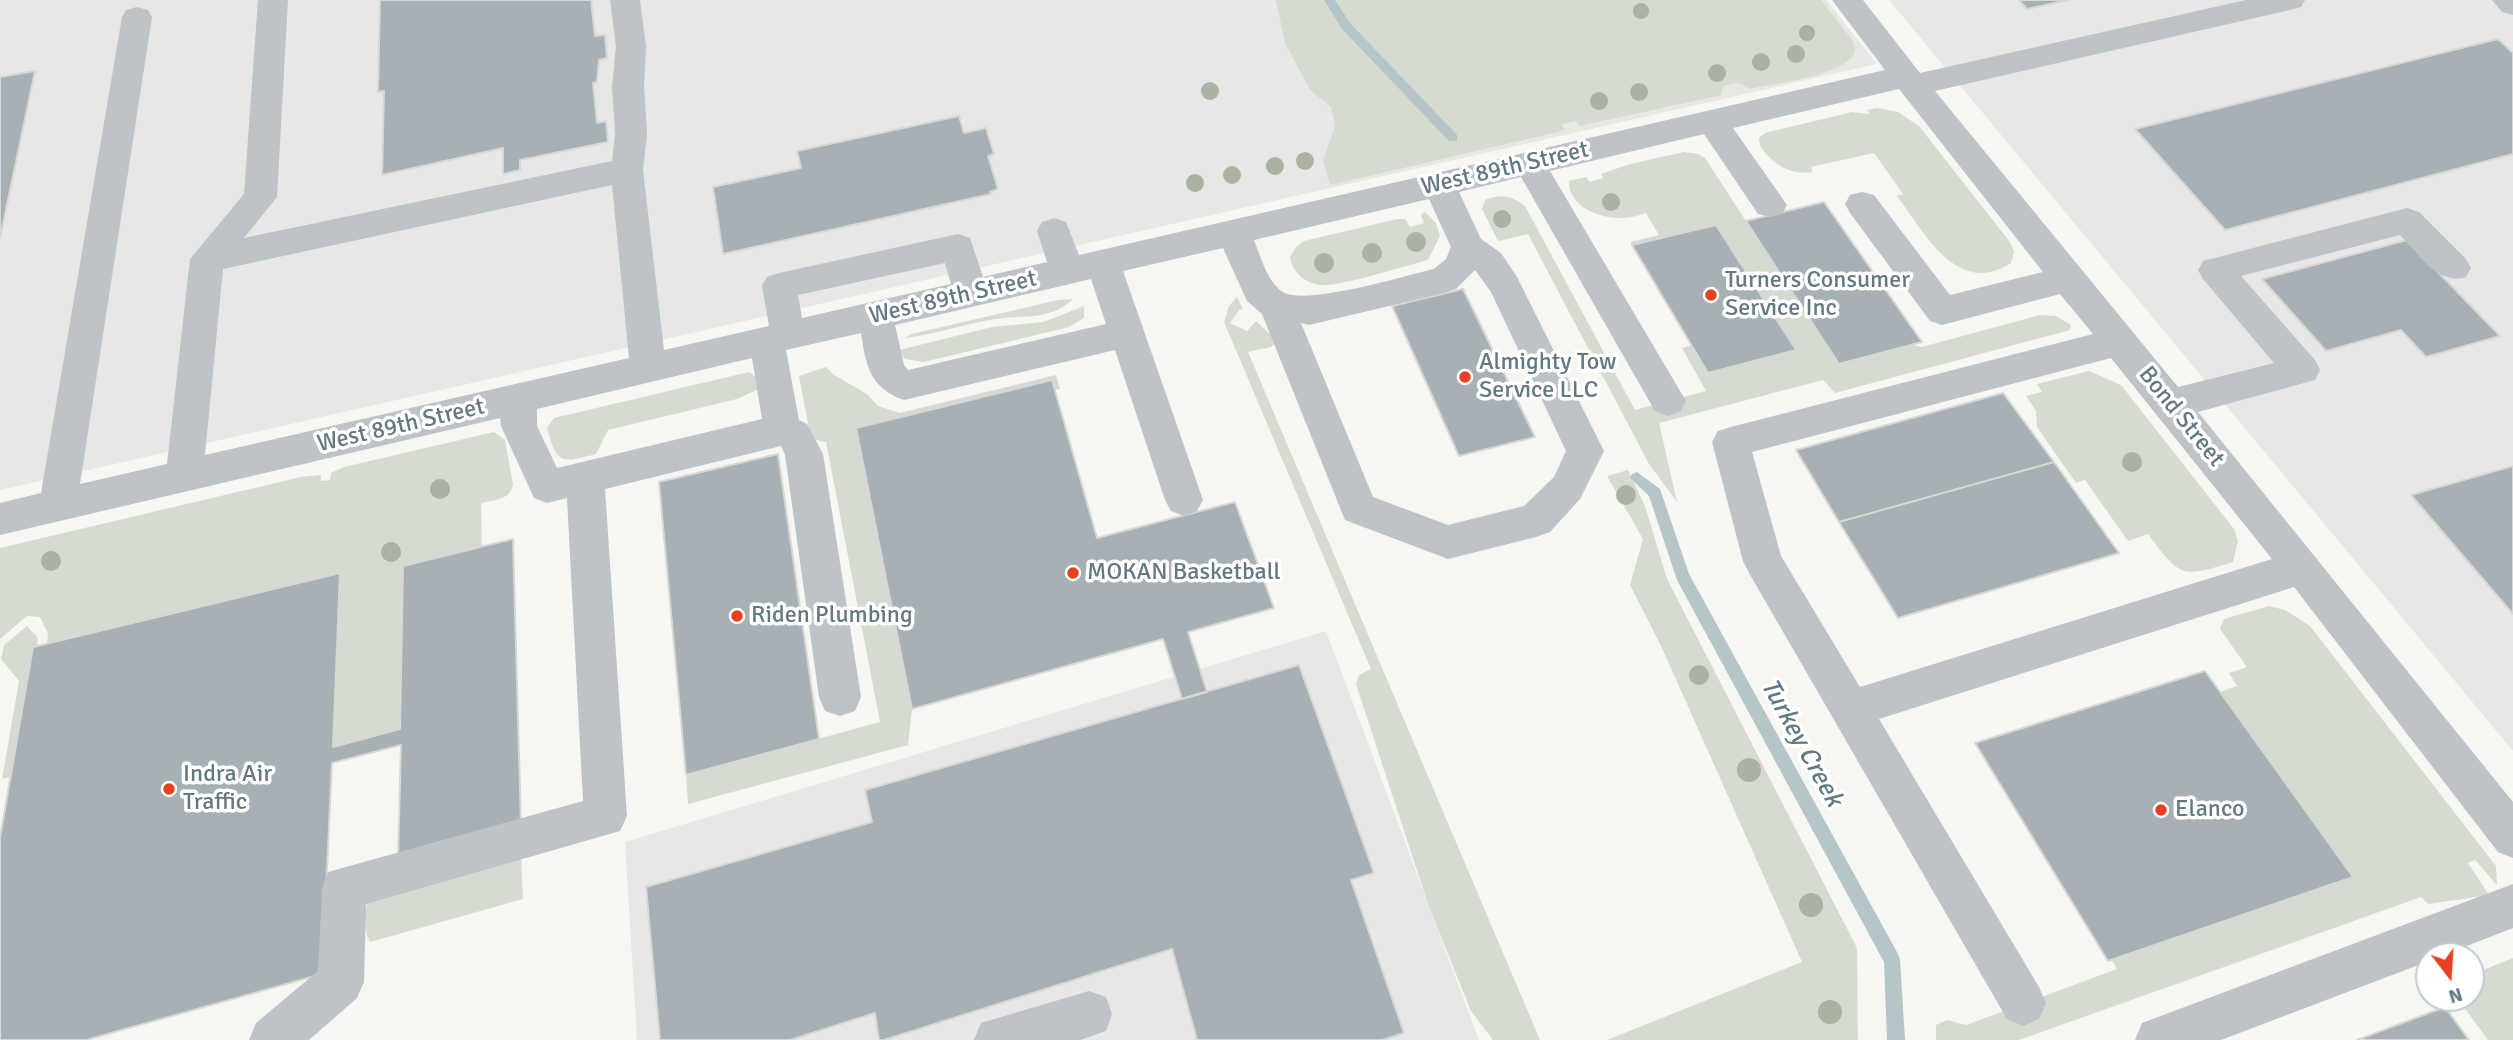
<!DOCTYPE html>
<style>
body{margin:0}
#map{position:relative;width:2513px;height:1040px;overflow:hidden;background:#f6f6f2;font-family:Signika,sans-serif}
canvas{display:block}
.north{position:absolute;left:2415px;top:942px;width:70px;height:70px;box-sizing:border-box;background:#fff;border:2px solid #c1c9ce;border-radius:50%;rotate:163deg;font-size:19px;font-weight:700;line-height:28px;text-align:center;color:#647884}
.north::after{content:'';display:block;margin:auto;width:24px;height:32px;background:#e74021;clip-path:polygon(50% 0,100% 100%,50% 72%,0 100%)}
</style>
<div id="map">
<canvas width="2513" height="1040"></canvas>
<div class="north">N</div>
</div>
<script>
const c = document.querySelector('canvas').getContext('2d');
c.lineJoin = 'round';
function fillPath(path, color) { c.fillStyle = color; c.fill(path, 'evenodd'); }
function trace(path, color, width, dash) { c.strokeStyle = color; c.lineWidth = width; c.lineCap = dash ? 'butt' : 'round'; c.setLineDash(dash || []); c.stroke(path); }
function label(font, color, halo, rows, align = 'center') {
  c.font = font + ' Signika,sans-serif'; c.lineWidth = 7; c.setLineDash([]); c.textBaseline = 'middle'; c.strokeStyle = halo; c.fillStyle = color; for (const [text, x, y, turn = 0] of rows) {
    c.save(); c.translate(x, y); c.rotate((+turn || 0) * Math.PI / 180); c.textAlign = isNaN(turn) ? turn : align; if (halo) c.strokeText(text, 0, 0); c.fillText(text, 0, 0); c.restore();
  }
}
fillPath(new Path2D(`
 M0,0H1826L1877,64L0,490Z
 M1889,0H2513V751Z
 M1326,631L1479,1040H637L625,842Z`), '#e7e7e6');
fillPath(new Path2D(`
 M1276,0H1821L1853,41L1855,51C1847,76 1774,83 1750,89L1738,83L1723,86L1721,95L1580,126L1576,121L1562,124L1564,129L1558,132L1330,185L1323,161L1335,126L1331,107L1310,90L1285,43Z
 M1877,108L1898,112L1919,126L2010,242L2014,252L2011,263C1957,298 1924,232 1897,196L1903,194L1874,153L1811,167L1813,172C1789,175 1774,165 1760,146L1759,138L1765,133L1852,112L1870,114L1867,110Z
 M1684,152L1698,154L1705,158L1839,364L1913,345L1922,347L2040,315L2056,316L2071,325L2070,330L1835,393L1823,380L1659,423L1677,502L1649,464L1528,234L1498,241L1482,209L1485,200C1501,193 1512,196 1525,206L1635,410L1706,391L1682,348L1691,346L1708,373L1796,350L1716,225L1632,245L1630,242L1659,235L1646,213C1639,215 1631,218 1623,218C1601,219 1568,207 1569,181L1586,177L1590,182L1603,178L1601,174L1630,164Z
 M1425,212L1436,223L1440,236L1428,260C1405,266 1339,287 1320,285C1305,283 1292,272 1290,257L1296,247L1304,241L1397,219H1405L1410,227L1424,223L1421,215Z
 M1237,297L1243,310L1240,309L1230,323L1247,331L1256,321L1273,337L1275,343L1271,347L1248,352L1540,1040H1493L1471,1011L1428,904L1356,684L1359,675L1371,669L1224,322L1229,306Z
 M1073,299C1049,322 1020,314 990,320C961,325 933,335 904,338L912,334L1058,300Z
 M1084,306V318L1069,327L924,362L905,359L899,350L992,327L1044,322Z
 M826,367L834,375L867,394L878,406L900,413L1056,375L1060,389L856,428L912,709L908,745L688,804L686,775L880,722L826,442L811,439L799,376Z
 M2089,371L2121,385L2234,529L2238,541L2233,562C2181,578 2181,578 2148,534L2128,541L2085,480L2076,483L2037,427L2036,411L2026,396L2042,392L2037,384Z
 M749,372L759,379L761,388L737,399L608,430L596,454C561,463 557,465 547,428L554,418Z
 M494,432L505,440L513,485C510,500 494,500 481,503L482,546L403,566L400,729L333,747L340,573L47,643L48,634L40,617L27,616L0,639V548L301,477L321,475V481L330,480L331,473L344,467Z
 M1628,470L1645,506L1667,579L1857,948L1858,1040H1607L1802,962L1662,648L1630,585L1643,539L1607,476Z
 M2269,606L2285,610L2310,626L2496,866L2497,885L2475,860L2468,863L2489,895L2428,904L2421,897L2019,1040H1936V1025L1947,1020L1966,1025L2117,969L2112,960L2353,877L2220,692L2237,686L2229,673L2247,667L2220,629L2224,619Z
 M27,626L38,638L37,646L33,647L10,777L2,779L19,681L1,659L4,645Z
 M521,851L523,899L370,942C363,930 364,913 368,901Z
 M2513,958V1040H2488L2457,998H2471V975Z`), '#d6dbd1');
fillPath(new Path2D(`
 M1324,0H1335L1350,23L1457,135V141H1449L1342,29Z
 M1637,472L1660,489L1689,574L1898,954L1900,960L1905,1040H1887L1884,962L1677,580L1649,496L1630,478L1632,474Z`), '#b6c5c8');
const building = new Path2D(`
 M380,0H591L595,36L605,35L607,58L599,60L597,82L593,83L597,123L606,121L608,142L520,160V170L503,174V148L382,175L384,91L378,92Z
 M2019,0H2068L2027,9Z
 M2498,39L2513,53V154L2225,230L2135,129Z
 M35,71L0,238V77Z
 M959,116L964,133L986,128L994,154L988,156L998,189L990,192L991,194L723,254L713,187L801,168L797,151Z
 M1824,202L1922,342L1839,364L1746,221Z
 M1716,225L1796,350L1708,373L1632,245Z
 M2407,240L2500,336L2426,357L2401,330L2326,351L2262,279Z
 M1463,289L1535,437L1459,456L1392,306Z
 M1052,380L1097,538L1235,502L1274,608L1188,632L1207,692L1182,699L1163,639L912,709L856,428Z
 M2003,393L2054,462L1839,522L1796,450Z
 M778,454L819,739L686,775L659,482Z
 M2054,462L2119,553L1898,618L1839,522Z
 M2513,466V614L2411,495Z
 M513,539L521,826L398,859L401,745L332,763L322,974L86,1040H0V838L33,647L340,573L333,747L400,729L403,566Z
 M1299,665L1374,873L1351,880L1404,1033L1382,1040H1197L1172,949L884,1040H879L875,1013L790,1040H660L646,887L872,822L865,790Z
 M2205,671L2353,877L2108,961L1975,743Z
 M2445,1007L2469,1040H2357Z`);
fillPath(building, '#a7b1b5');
trace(building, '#d7d7d5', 2);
fillPath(new Path2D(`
 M258,0H288L277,197L244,238L612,161L615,134L612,87L616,46L610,0H640L646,46L644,87L647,134L643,170L664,350L769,326L762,286L767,277L779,273L958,234L970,238L983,277L1047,262L1037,231L1042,222L1054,218L1066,222L1079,255L1885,70L1832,0H1863L1920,73L2246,0H2305L2301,7L2290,10L1935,91L2178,387L2274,363L2203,279L2198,270L2203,261L2407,208L2419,212L2466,259L2471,268L2466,277C2438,286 2419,254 2400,235L2241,276L2315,360L2320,370L2315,380L2198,412L2513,802V858L2498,852L2294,587L1879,719L2039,987L2046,1003L2039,1019L2023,1026L2007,1019L1749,573L1743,561L1712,442L1718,431L1731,427L2093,334L2060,294L1942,325L1930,321L1850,213L1845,204L1850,195L1862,192L1874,195L1950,295L2043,272L1899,89L1733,128L1787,205L1782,214L1770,217L1758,214L1704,134L1550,171L1686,401L1681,411L1668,416L1655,411L1521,177L1459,192L1481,239L1501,253L1517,277L1604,451L1580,499L1550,532L1536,537L1448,559L1345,520L1262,314L1247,301L1223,248L1123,271L1203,500L1197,511L1184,516L1171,511L1165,500L1115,350L904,400C870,388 866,366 861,333L786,350L799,420L807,424L823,454L861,697L855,711L840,716L825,711L819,697L785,455L781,446L605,489L627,816L620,831L366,904L364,982L357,998L309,1040H249L256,1023L318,971L322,888L328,872L583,801L567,498L547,503L534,498L501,426L500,418L0,535V503L41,493L122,17L126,10L137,7L148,10L152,17L80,484L167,464L190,259L244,194ZM612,185L629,358L205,455L223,269ZM1429,199L1451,247L1446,259L1434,269C1404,276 1305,306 1283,292C1267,282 1261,257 1254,240ZM945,263L951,284L802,318L798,295ZM1475,270L1491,292L1566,451L1554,477L1524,506L1448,525L1373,497L1301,323L1309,325L1444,293L1456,289ZM1091,279L1106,324L908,370L904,365L895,325ZM752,358L762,419L557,468L537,426V409ZM2111,358L2272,559L1860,687L1781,556L1752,452Z
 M2492,0H2513V15L2502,12Z
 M2513,884V928L2441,956H2429V961L2221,1040H2135L2142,1023Z
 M1089,991L1106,997L1112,1014L1106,1031L1080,1040H974L981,1023Z`), '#bec3c7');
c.fillStyle = '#a9b2a3';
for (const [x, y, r] of [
 [1641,11,8],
 [1807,33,8],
 [1796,54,9],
 [1761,62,9],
 [1717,73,9],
 [1210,91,9],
 [1639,92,9],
 [1599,101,9],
 [1305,161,9],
 [1275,166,9],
 [1232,175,9],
 [1195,183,9],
 [1611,202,9],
 [1502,219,9],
 [1416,242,10],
 [1372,253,10],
 [1324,263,10],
 [2132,462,10],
 [440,489,10],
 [1626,495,10],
 [391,552,10],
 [51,561,10],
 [1699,675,10],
 [1749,770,12],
 [1811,905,12],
 [1830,1012,12]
]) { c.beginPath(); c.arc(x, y, r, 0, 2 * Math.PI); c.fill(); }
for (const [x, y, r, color] of [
 [1711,295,7,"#e74021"],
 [1465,377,7,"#e74021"],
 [1073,573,7,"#e74021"],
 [737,616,7,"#e74021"],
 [169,789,7,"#e74021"],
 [2161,810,7,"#e74021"]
]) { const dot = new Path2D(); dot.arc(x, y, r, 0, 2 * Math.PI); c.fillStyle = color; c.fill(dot); trace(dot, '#fff', 2.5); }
label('24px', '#647884', '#fff', [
 ["West 89th Street",1505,169,-13],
 ["West 89th Street",953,298,-13],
 ["Bond Street",2181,417,51],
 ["West 89th Street",401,426,-13]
]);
label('24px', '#647884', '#fff', [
 ["Turners Consumer",1725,281],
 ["Service Inc",1725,309],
 ["Almighty Tow",1479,363],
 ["Service LLC",1479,391],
 ["MOKAN Basketball",1087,573],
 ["Riden Plumbing",751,616],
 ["Indra Air",183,775],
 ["Traffic",183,803],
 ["Elanco",2175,810]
], 'left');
label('italic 26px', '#5f7b81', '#fff', [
 ["Turkey Creek",1801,743,61]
]);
</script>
